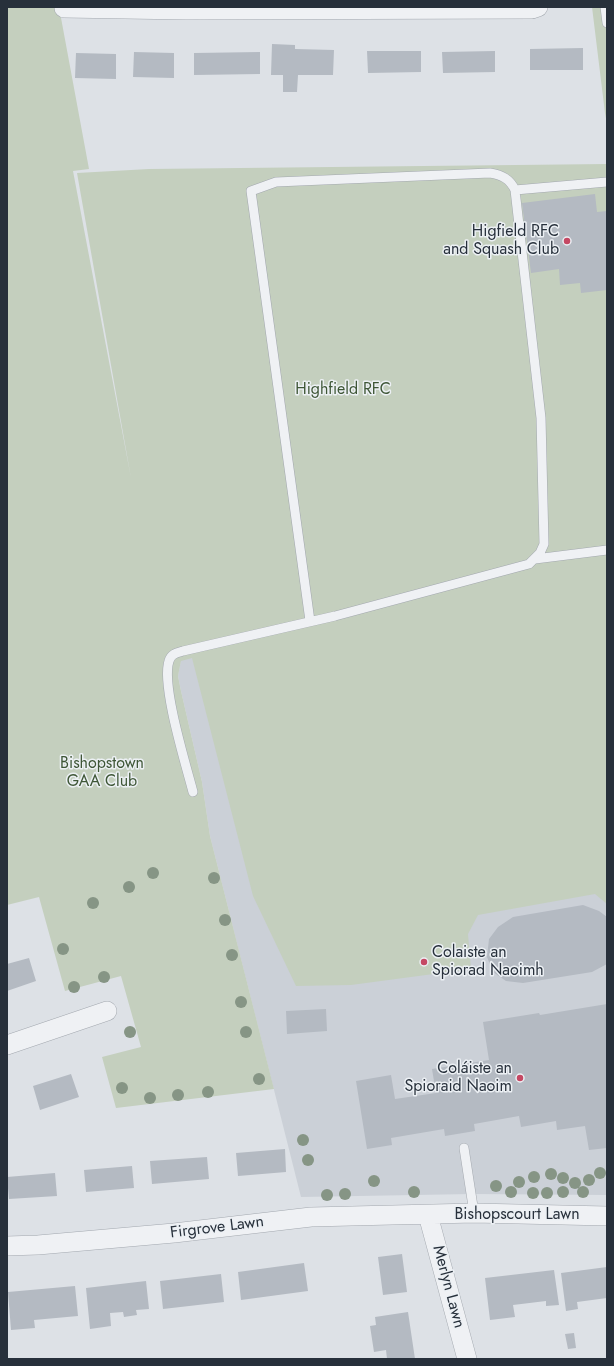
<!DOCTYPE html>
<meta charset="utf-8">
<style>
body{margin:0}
#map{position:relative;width:614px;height:1366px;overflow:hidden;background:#dde1e6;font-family:Jost,sans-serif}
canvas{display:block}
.frame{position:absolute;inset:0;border:8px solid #27303b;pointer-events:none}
</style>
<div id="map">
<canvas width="614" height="1366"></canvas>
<div class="frame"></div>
</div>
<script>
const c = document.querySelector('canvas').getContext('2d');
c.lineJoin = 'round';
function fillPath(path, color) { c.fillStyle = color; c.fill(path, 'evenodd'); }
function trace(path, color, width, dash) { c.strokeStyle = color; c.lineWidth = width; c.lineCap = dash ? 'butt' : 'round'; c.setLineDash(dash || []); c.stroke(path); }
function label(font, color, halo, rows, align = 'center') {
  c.font = font + ' Jost,sans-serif'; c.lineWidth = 3; c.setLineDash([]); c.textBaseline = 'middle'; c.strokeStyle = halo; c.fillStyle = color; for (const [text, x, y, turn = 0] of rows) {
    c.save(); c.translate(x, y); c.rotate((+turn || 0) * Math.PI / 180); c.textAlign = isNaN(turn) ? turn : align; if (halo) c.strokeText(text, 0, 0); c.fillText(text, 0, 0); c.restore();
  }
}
fillPath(new Path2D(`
 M607,560V1195L472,1194L301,1197L210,836L202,782L181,691L178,676L181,660L516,578Z`), '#cbd0d7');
fillPath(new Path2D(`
 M7,7H59L89,169L73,171L131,478L77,173L149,169L607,164V904L595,894L478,915L468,934L471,969L351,985L296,986L253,896L192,658L181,661L178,676L181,691L202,782L210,836L274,1089L116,1108L102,1057L141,1047L121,976L65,991L39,897L7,905Z
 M592,7H607V124L605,113Z`), '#c4cfbe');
fillPath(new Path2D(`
 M272,44L295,45V49L334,50L333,75H298L297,92H283V75H271Z
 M583,48V70H530V49Z
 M367,51H421V72L368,73Z
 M495,51V72L443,73L442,52Z
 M134,52L174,53V78L133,77Z
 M260,52V74L194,75V53Z
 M76,53L116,54V79L75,78Z
 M595,194L597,212L607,211V290L581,293L580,283L560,285L559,269L531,273L522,203Z
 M583,905L599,911L607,917V964L592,972L523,983L506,981L493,972L487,957L489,939L498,927L513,917Z
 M29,958L36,981L7,991V964Z
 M607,1004V1148L589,1150L585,1126L557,1130L556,1121L521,1127L519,1116L474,1124L475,1131L445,1136L444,1129L391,1138L392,1145L367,1149L356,1081L391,1075L395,1099L436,1093L432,1069L489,1060L483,1022L539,1013L540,1015Z
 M326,1009L327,1031L287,1034L286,1011Z
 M71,1074L79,1097L40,1110L33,1086Z
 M285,1149L286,1172L238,1176L236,1153Z
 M207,1157L209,1179L152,1184L150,1161Z
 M132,1166L134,1188L86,1192L84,1170Z
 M55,1173L57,1196L9,1199L7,1177Z
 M402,1254L407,1292L383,1295L378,1257Z
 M304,1263L308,1291L241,1300L238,1272Z
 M607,1267V1298L577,1302L578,1309L566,1311L561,1273Z
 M554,1270L559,1305L546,1306V1301L513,1305L515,1317L490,1320L485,1278Z
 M221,1274L224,1302L163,1309L160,1281Z
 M146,1281L149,1309L136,1310L137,1315L124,1317L123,1312L110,1313L111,1326L90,1329L86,1288Z
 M75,1286L78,1316L34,1320L35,1328L11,1330L8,1292Z
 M408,1312L415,1359H387L386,1350L374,1352L370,1326L376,1325L375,1317Z
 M574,1333L576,1348L568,1349L565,1334Z`), '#b4bac2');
const service = new Path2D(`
 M605,7L607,23
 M535,559L607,550
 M310,621L251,191L276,182L490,173C502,175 510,179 515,190
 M193,792C186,765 161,685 169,661C171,654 176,653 183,651L335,616L529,564L540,553L544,544L541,418L515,190L607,182
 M464,1148L474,1213`);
const minor = new Path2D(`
 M64,8L186,10L532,9L538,7
 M7,1045L107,1011
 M428,1215L467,1359
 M7,1246L38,1245L174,1233L311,1217L474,1213L607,1216`);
trace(service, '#a3a8af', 10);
trace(minor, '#a3a8af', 20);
trace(service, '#eff1f4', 9);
trace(minor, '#eff1f4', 19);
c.fillStyle = '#869585';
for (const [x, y] of [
 [153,873],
 [214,878],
 [129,887],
 [93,903],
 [225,920],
 [63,949],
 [232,955],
 [104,977],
 [74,987],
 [241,1002],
 [130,1032],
 [246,1032],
 [259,1079],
 [122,1088],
 [208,1092],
 [178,1095],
 [150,1098],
 [303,1140],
 [308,1160],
 [600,1173],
 [551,1174],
 [534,1177],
 [563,1178],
 [589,1180],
 [374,1181],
 [519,1182],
 [575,1183],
 [496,1186],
 [414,1192],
 [511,1192],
 [563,1192],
 [583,1192],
 [533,1193],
 [547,1193],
 [345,1194],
 [327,1195]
]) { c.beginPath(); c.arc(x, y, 6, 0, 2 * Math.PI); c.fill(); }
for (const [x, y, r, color] of [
 [567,241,4,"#c54863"],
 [424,962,4,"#c54863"],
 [520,1078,4,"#c54863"]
]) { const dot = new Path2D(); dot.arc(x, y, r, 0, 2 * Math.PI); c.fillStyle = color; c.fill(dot); trace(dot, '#ecf0f4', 1.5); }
label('16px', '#27303b', '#ecf0f4', [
 ["Higfield RFC",559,232],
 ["and Squash Club",559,250],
 ["Colaiste an",432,953,"left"],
 ["Spiorad Naoimh",432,971,"left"],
 ["Coláiste an",512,1069],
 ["Spioraid Naoim",512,1087]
], 'right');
label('16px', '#3e5636', '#ecf0f4', [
 ["Highfield RFC",343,390],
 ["Bishopstown",102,764],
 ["GAA Club",102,782]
]);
label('16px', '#27303b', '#ecf0f4', [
 ["Bishopscourt Lawn",517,1215],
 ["Firgrove Lawn",217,1228,-7],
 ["Merlyn Lawn",448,1287,75]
]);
</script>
